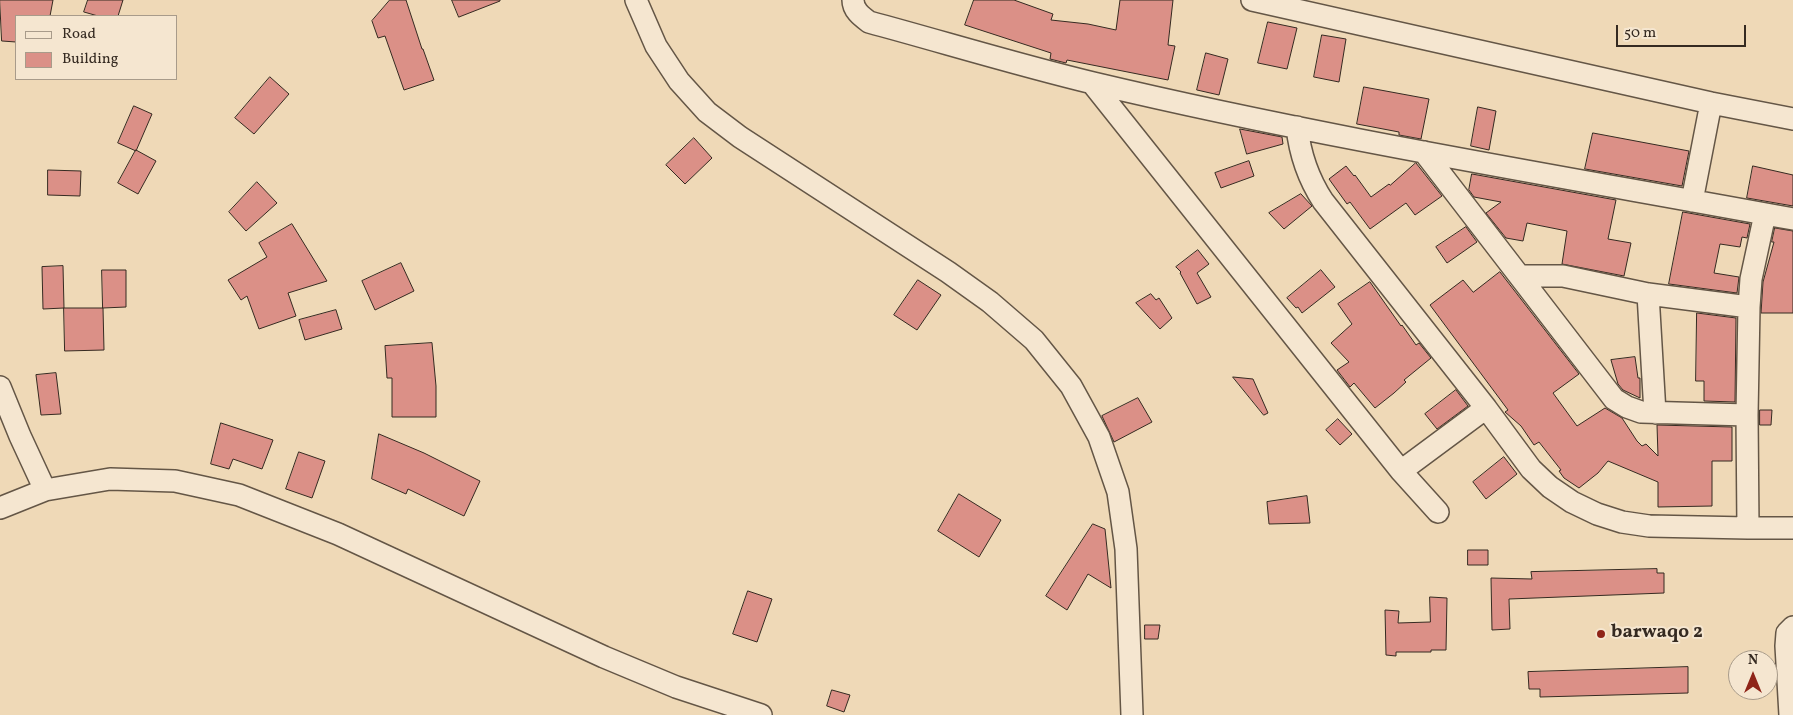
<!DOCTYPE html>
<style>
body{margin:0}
#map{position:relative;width:1793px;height:715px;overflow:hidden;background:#efd9b7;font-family:Vollkorn,serif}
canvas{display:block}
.legend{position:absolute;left:15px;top:15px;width:162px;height:65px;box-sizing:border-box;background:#f5e6d0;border:1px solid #a89b8a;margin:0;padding:6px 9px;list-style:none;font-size:15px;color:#352a21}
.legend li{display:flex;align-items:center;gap:10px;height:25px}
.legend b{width:25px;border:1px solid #a89b8a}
.north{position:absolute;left:1728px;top:650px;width:50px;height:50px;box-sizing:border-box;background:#f5e6d0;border:1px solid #a89b8a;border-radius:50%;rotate:0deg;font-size:14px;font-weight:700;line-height:20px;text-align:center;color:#352a21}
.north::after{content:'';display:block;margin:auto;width:18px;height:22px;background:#8f2418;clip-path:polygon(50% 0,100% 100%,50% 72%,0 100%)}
.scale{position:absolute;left:1616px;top:25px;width:130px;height:22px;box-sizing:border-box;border:2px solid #352a21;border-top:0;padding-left:6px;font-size:15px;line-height:18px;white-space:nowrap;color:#352a21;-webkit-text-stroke:4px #f5e6d0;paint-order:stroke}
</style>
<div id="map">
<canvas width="1793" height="715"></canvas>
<ul class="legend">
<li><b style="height:6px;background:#f5e6d0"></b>Road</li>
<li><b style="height:14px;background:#db9087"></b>Building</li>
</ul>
<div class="north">N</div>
<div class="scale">50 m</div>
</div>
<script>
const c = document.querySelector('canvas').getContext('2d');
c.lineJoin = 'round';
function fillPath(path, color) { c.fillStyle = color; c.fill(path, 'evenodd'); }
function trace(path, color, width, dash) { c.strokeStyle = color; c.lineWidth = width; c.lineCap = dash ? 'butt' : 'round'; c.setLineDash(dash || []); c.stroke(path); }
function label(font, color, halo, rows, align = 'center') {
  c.font = font + ' Vollkorn,serif'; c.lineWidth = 4; c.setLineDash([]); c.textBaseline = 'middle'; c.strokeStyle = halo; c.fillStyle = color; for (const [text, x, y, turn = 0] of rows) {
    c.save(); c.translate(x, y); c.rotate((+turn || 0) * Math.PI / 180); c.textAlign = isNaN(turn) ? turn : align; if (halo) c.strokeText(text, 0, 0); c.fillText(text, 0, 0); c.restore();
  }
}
const building = new Path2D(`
 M0,0H53L50,16H16V42L2,41Z
 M88,0H123L118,16H98L84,12Z
 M390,0H406L422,49H423L434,80L404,90L385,36L378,38L372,21Z
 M452,0H500V1L459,17Z
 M974,0H1014L1053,14L1051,20L1088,24L1116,30L1120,0H1173L1168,45L1175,46L1168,80L1067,60L1066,63L1050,59L1051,53L965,25Z
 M1268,22L1297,28L1287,69L1258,63Z
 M1322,35L1346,39L1339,82L1314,77Z
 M1206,53L1228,59L1219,95L1197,90Z
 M270,77L289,94L254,134L235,118Z
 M1364,87L1429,99L1421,139L1399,135V132L1357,124Z
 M134,106L152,114L136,151L118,143Z
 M1478,107L1496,111L1489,150L1471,146Z
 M1240,129L1282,137L1283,144L1247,154Z
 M1593,133L1689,151L1682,186L1585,169Z
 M694,138L712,158L685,184L666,165Z
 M136,150L156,161L138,194L118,183Z
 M1249,161L1254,176L1221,188L1215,173Z
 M1416,163L1442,196L1415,215L1406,203L1370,229L1350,202L1347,204L1329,179L1346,166L1354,176L1355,175L1371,197L1389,184L1390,185Z
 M1753,166L1793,175V206L1747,198Z
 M48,170L81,171L80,196L48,195Z
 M1472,174L1616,200L1608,239L1631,243L1624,276L1562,264L1567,231L1527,223L1523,241L1506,238L1486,213L1501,202L1474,197L1469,190Z
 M257,182L277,203L246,231L229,212Z
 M1301,194L1312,206L1284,229L1269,213Z
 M1683,212L1750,224L1747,238L1742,237L1740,247L1720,244L1714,273L1739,277L1737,293L1669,284Z
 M292,224L327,281L288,293L296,316L259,329L247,296L241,300L228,280L267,257L259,243Z
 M1466,227L1477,242L1447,263L1436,247Z
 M1775,228L1793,231V313H1761L1763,282L1774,242H1772Z
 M1198,250L1209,264L1197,273L1211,297L1197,304L1180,273L1181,272L1176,267Z
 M401,263L414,291L375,310L362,281Z
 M63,266L64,308L43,309L42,267Z
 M102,270H126V307L103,308Z
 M1321,270L1335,287L1302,313L1298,307L1296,308L1287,298Z
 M1500,272L1579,374L1553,393L1577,426L1605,408L1622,418L1637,441L1642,446L1646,444L1658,456L1657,425L1732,427V461H1712V506L1658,507V482L1608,461L1598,473L1579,488L1564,478L1559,471L1561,470L1539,442L1534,445L1521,426L1505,412L1508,410L1430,305L1463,280L1473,292Z
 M918,280L941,295L917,330L894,315Z
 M1370,282L1401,326L1402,325L1416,345L1419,343L1431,358L1404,380L1406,382L1394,393L1375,408L1354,383L1350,387L1337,370L1349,362L1331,343L1352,324L1338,304Z
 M1151,294L1156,300L1159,298L1172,318L1160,329L1136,303Z
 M64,308H103L104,350L65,351Z
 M336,310L342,329L305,340L299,320Z
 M1697,313L1736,318L1735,402L1704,401V381H1696Z
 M432,343L436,386V417H392V378H387L385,346Z
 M1635,357L1638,378H1640V398L1623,390L1618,384L1611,360Z
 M56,373L61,414L41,415L36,375Z
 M1233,377L1253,379L1268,413L1264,415Z
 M1456,390L1468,406L1437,429L1425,414Z
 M1138,398L1152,422L1114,442L1102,416Z
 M1760,410H1772L1771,425H1760Z
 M1338,419L1352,434L1340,445L1326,430Z
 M221,423L273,440L262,469L233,459L229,469L211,464Z
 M379,434L424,453L480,481L464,516L408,489L406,494L372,479Z
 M299,452L325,461L312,498L286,489Z
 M1504,457L1517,474L1486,499L1473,482Z
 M959,494L1001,520L979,557L938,531Z
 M1307,496L1310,523L1269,524L1267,502Z
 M1093,524L1105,529L1111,588L1088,574L1067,610L1046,596Z
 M1468,550H1488V565H1468Z
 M1657,569V573H1664V593L1509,599L1510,629L1492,630L1491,578L1532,579L1531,572Z
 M748,591L772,599L757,642L733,634Z
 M1430,597L1447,598L1446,650H1431V652H1396V656L1386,655L1385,610L1399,611L1398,623L1430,622Z
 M1145,625H1160L1158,639H1145Z
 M1688,667V693L1540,697V689H1529L1528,672Z
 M832,690L850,695L844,712L827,706Z`);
fillPath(building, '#db9087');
trace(building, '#352a21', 1);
const minor = new Path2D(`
 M636,0L656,46L679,81L707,112L740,137L948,272L990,302L1034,340L1071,386L1099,437L1118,492L1126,549L1132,715
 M853,0C853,10 861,16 869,22C943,42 1018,65 1093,83C1324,138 1559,176 1793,219
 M1252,0L1711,103L1793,119
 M1092,83L1401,471L1438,512
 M1297,127C1300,155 1308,178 1323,201L1486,408L1531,469L1550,487L1572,502L1597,514L1622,522L1649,526L1748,528H1793
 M1424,152L1614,399L1627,407L1641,412L1747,415
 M1692,201L1711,103
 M1520,276H1563L1648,294L1749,307
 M1648,294L1655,413
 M0,387L20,436L45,490
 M1401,471L1486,408
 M0,508L45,490L110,479L175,481L239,495L338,534L604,657L676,687L761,715
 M1748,528L1747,415L1749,307L1751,279L1765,214
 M1790,715L1786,646L1787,633L1793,627`);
trace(minor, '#645646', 24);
trace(minor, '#f5e6d0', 21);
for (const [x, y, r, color] of [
 [1601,634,5,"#8f2418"]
]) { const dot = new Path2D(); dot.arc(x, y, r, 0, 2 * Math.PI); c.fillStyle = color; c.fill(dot); trace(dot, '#f5e6d0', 2); }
label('bold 19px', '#352a21', '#f5e6d0', [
 ["barwaqo 2",1611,634]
], 'left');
</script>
